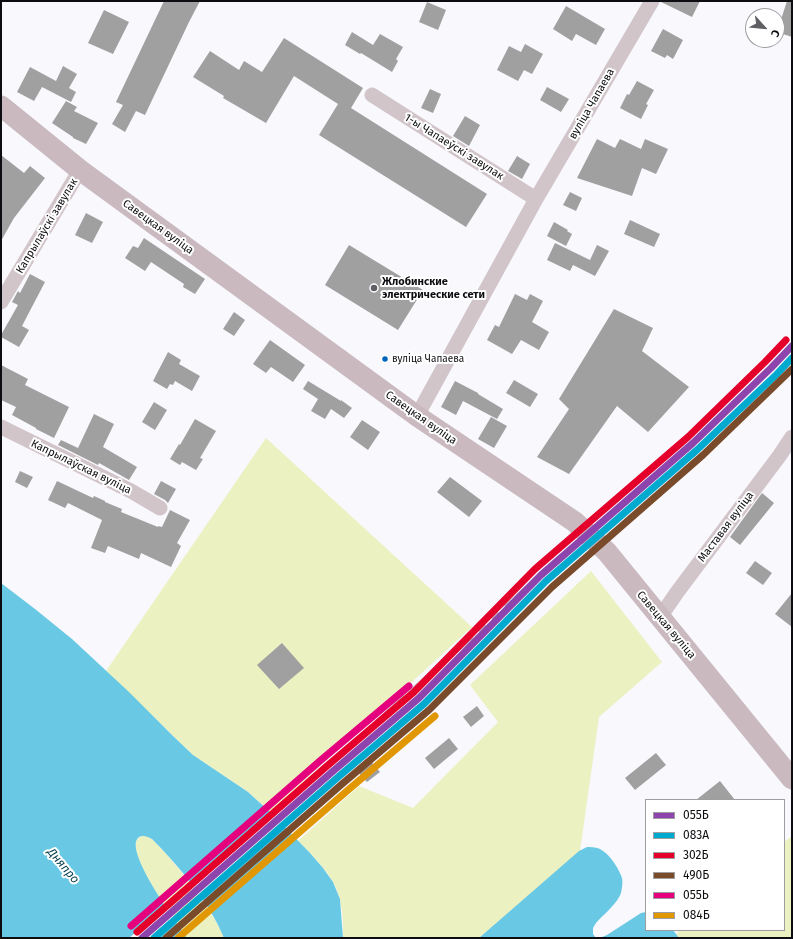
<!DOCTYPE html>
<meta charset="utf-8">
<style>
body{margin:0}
#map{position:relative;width:793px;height:939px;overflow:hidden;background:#f8f8fd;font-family:"Fira Sans",sans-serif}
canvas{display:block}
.frame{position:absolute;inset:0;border:2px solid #0d0d11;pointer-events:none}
.legend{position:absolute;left:645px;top:799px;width:140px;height:132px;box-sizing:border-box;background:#fff;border:1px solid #9e9ea0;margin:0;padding:5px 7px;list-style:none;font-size:12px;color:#0d0d11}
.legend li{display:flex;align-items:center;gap:8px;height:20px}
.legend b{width:20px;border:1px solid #9e9ea0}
.north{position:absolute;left:745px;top:8px;width:40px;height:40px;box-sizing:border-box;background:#fff;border:1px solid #9e9ea0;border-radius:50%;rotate:117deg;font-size:11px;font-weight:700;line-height:16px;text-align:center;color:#0d0d11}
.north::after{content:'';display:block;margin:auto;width:14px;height:18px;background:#5f5f64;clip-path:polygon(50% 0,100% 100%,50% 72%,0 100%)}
</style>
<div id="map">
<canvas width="793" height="939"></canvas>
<div class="frame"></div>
<ul class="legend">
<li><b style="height:5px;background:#8e44ad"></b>055Б</li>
<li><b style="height:5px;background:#00a9ce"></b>083А</li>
<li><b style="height:5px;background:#e4002b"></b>302Б</li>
<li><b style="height:5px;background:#7a4b2a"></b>490Б</li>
<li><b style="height:5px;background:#e5007d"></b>055Ь</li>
<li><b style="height:5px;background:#e09702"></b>084Б</li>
</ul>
<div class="north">С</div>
</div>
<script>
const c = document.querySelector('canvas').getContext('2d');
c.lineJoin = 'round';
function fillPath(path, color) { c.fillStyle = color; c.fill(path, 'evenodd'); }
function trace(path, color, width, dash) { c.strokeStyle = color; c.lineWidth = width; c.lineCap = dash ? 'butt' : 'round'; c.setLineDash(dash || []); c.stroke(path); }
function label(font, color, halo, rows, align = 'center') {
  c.font = font + ' "Fira Sans",sans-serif'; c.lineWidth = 4; c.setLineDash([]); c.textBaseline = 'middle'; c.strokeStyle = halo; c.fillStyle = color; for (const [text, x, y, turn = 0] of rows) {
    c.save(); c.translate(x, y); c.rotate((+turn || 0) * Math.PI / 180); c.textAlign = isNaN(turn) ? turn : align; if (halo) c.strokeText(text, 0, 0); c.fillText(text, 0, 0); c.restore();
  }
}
fillPath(new Path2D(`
 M266,438L472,627L270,812L248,792L193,755L106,671Z
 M591,571L662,662L599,717L580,851L479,938H343C343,926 343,913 340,901C337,879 313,856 298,841L359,786L413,808L498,722L470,685Z
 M142,836H147L152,839C170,857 186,877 200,897C209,910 218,923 224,938H187C176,921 131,861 136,842C137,839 139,837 142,836Z
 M792,836V938H679L676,934L680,930H784V842Z`), '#ecf1c2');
fillPath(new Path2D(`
 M1,583L35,609L72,639L129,692L173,736L193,755L248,792L270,812L310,853L323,868L333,882L340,899L343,938H224C210,903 179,866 152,839C148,837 142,834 138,838C124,852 178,924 187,938H1Z
 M587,847C590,847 594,847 597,848C607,850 619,868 622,878C623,882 622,888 621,893C618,903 603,915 596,923L593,928V934L596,938L602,937L607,935L641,913L646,912V930H673L679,938H479L579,851Z`), '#69c9e4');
fillPath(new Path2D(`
 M274,813L285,825L200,900L190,886Z
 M167,905L177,919L156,938H129Z`), '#f8f8fd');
fillPath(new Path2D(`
 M164,1H200L189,22L145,115L136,111L125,132L112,124L123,105L116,102Z
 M661,1H700L692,17L661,2Z
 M787,1H792V37L777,32Z
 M427,2L446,10L438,30L419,22Z
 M566,6L605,29L596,45L576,34L572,41L553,29Z
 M104,10L129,22L113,54L88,43Z
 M663,29L683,40L673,59L667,55L665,58L651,51Z
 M352,32L373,45L380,34L403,47L396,59L398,61L392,72L361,53L360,54L345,45Z
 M284,38L363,88L351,108L487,194L466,227L319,135L338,104L294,76L266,123L223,98L224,96L193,77L210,51L239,70L244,61L262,72Z
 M525,44L543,54L532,74L524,70L518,81L497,70L509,46L521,52Z
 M63,66L77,74L69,88L76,92L71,102L42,87L34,101L17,92L30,67L56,81Z
 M637,81L654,90L646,104L648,105L641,119L620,108L627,94L629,95Z
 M547,87L569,99L561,112L540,100Z
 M430,89L441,94L433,113L421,108Z
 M66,101L77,107L74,111L98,123L86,144L73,138V137L52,123Z
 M465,116L480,125L469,146L453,136Z
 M597,139L615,148L620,139L641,149L645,139L668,149L656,174L642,168L632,196L577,178Z
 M1,155L24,173L30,166L45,178L14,218L1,241Z
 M517,156L530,164L522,179L508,171Z
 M570,192L582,198L576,211L563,205Z
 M86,213L103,222L92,243L75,235Z
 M630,220L660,234L654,247L624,234Z
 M554,222L568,230L567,231L572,234L566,246L547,236Z
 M144,238L205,279L195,294L183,287L184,284L151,262L145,271L125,258L133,246L138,248Z
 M555,243L590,260L597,245L609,251L595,276L573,265L570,271L547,260Z
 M349,245L423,290L398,330L325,285Z
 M30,274L45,282L22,326L29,330L19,347L1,337V335L18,305L12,302L18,291L20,293Z
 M515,294L527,300L530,294L543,301L532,322L549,332L539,350L521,340L512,354L487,340L495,325L499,327Z
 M614,309L653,328L642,351L689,387L648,432L617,406L569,474L537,457L569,409L559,399Z
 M234,312L245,320L234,336L223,329Z
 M270,340L305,365L293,382L271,367L266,373L253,364Z
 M168,352L181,360L179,364L200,376L192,391L175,381L173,385L170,384L167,389L153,381Z
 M1,365L28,379L25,385L69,407L54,438L36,429V428L12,415L16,407L1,400Z
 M514,380L538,394L530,407L506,393Z
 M308,381L341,401V400L352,408L344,418L331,409L325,419L311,411L318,399L303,389Z
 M455,381L478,393V394L503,409L497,419L463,401L456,415L441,407Z
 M154,402L167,410L155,430L142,422Z
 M94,414L114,424L103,447L137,467L129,480L99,463L98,465L58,445L61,440L78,448Z
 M491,417L507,426L494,448L478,439Z
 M195,419L216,431L200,458L203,459L196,470L182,462L180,465L170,459L179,444L180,445Z
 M362,420L380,432L368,450L350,437Z
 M20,471L33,477L27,488L15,482Z
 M450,477L482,501L469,517L437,492Z
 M57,481L93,498L94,496L105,501V502L122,509L121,512L158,527V526L162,527L170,510L190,520L177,543L181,546L171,567L141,553L139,559L108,546L105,553L91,548L102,520L68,503L65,508L48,500Z
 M161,481L176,489L168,503L165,500L154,494Z
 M762,493L774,503L740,545L730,537Z
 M755,561L772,573L763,585L746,573Z
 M792,593V627L775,614Z
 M282,643L304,668L279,689L257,665Z
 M477,706L484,716L471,727L463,717Z
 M449,738L458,749L434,769L425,758Z
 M656,753L666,765L635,790L625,778Z
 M370,760L380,772L367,782L357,771Z
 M720,781L735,800H696Z`), '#a1a0a1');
trace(new Path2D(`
 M372,95L536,199
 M1,302L80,170
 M417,416L536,199L652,1
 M1,427L131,491L160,508
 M660,617L678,591L780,455L792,437`), '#d2c5ca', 15);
trace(new Path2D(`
 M1,106L80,170L417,416L575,522L607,552L792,779`), '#cabac0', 21);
const rail = new Path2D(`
 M378,721L541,575`);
trace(rail, '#beb7bc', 4.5);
trace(rail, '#fff', 3, [9]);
trace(new Path2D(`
 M142,938L332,772L419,698L541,575L693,443L771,368L792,346`), '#8e44ad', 7);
trace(new Path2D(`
 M154,938L337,778L424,704L546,581L698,449L777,374L792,358`), '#00a9ce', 7);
trace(new Path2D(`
 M137,932L327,766L414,692L535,569L688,437L765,362L786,340`), '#e4002b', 7);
trace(new Path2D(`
 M166,938L342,784L429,710L552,587L703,455L792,369`), '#7a4b2a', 7);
trace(new Path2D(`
 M131,926L321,760L409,686`), '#e5007d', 7);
trace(new Path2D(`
 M178,938L348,790L435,716`), '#e09702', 7);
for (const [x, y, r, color] of [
 [374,288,4,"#5f5f64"],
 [385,359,3.5,"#0065bd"]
]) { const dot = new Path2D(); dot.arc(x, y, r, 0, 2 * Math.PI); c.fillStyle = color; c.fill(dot); trace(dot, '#fff', 1.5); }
label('10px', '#0d0d11', '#fff', [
 ["вуліца Чапаева",392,359]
], 'left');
label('11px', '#0d0d11', '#fff', [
 ["вуліца Чапаева",592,104,-60],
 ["1-ы Чапаеўскі завулак",454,147,32],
 ["Капрылаўскі завулак",47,226,-59],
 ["Савецкая вуліца",158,227,36],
 ["Савецкая вуліца",421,418,35],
 ["Капрылаўская вуліца",81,467,26],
 ["Маставая вуліца",726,527,-53],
 ["Савецкая вуліца",666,625,50]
]);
label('bold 11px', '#0d0d11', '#fff', [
 ["Жлобинские",382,282],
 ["электрические сети",382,295]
], 'left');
label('italic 12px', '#033e4e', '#fff', [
 ["Дняпро",63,866,50]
]);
</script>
